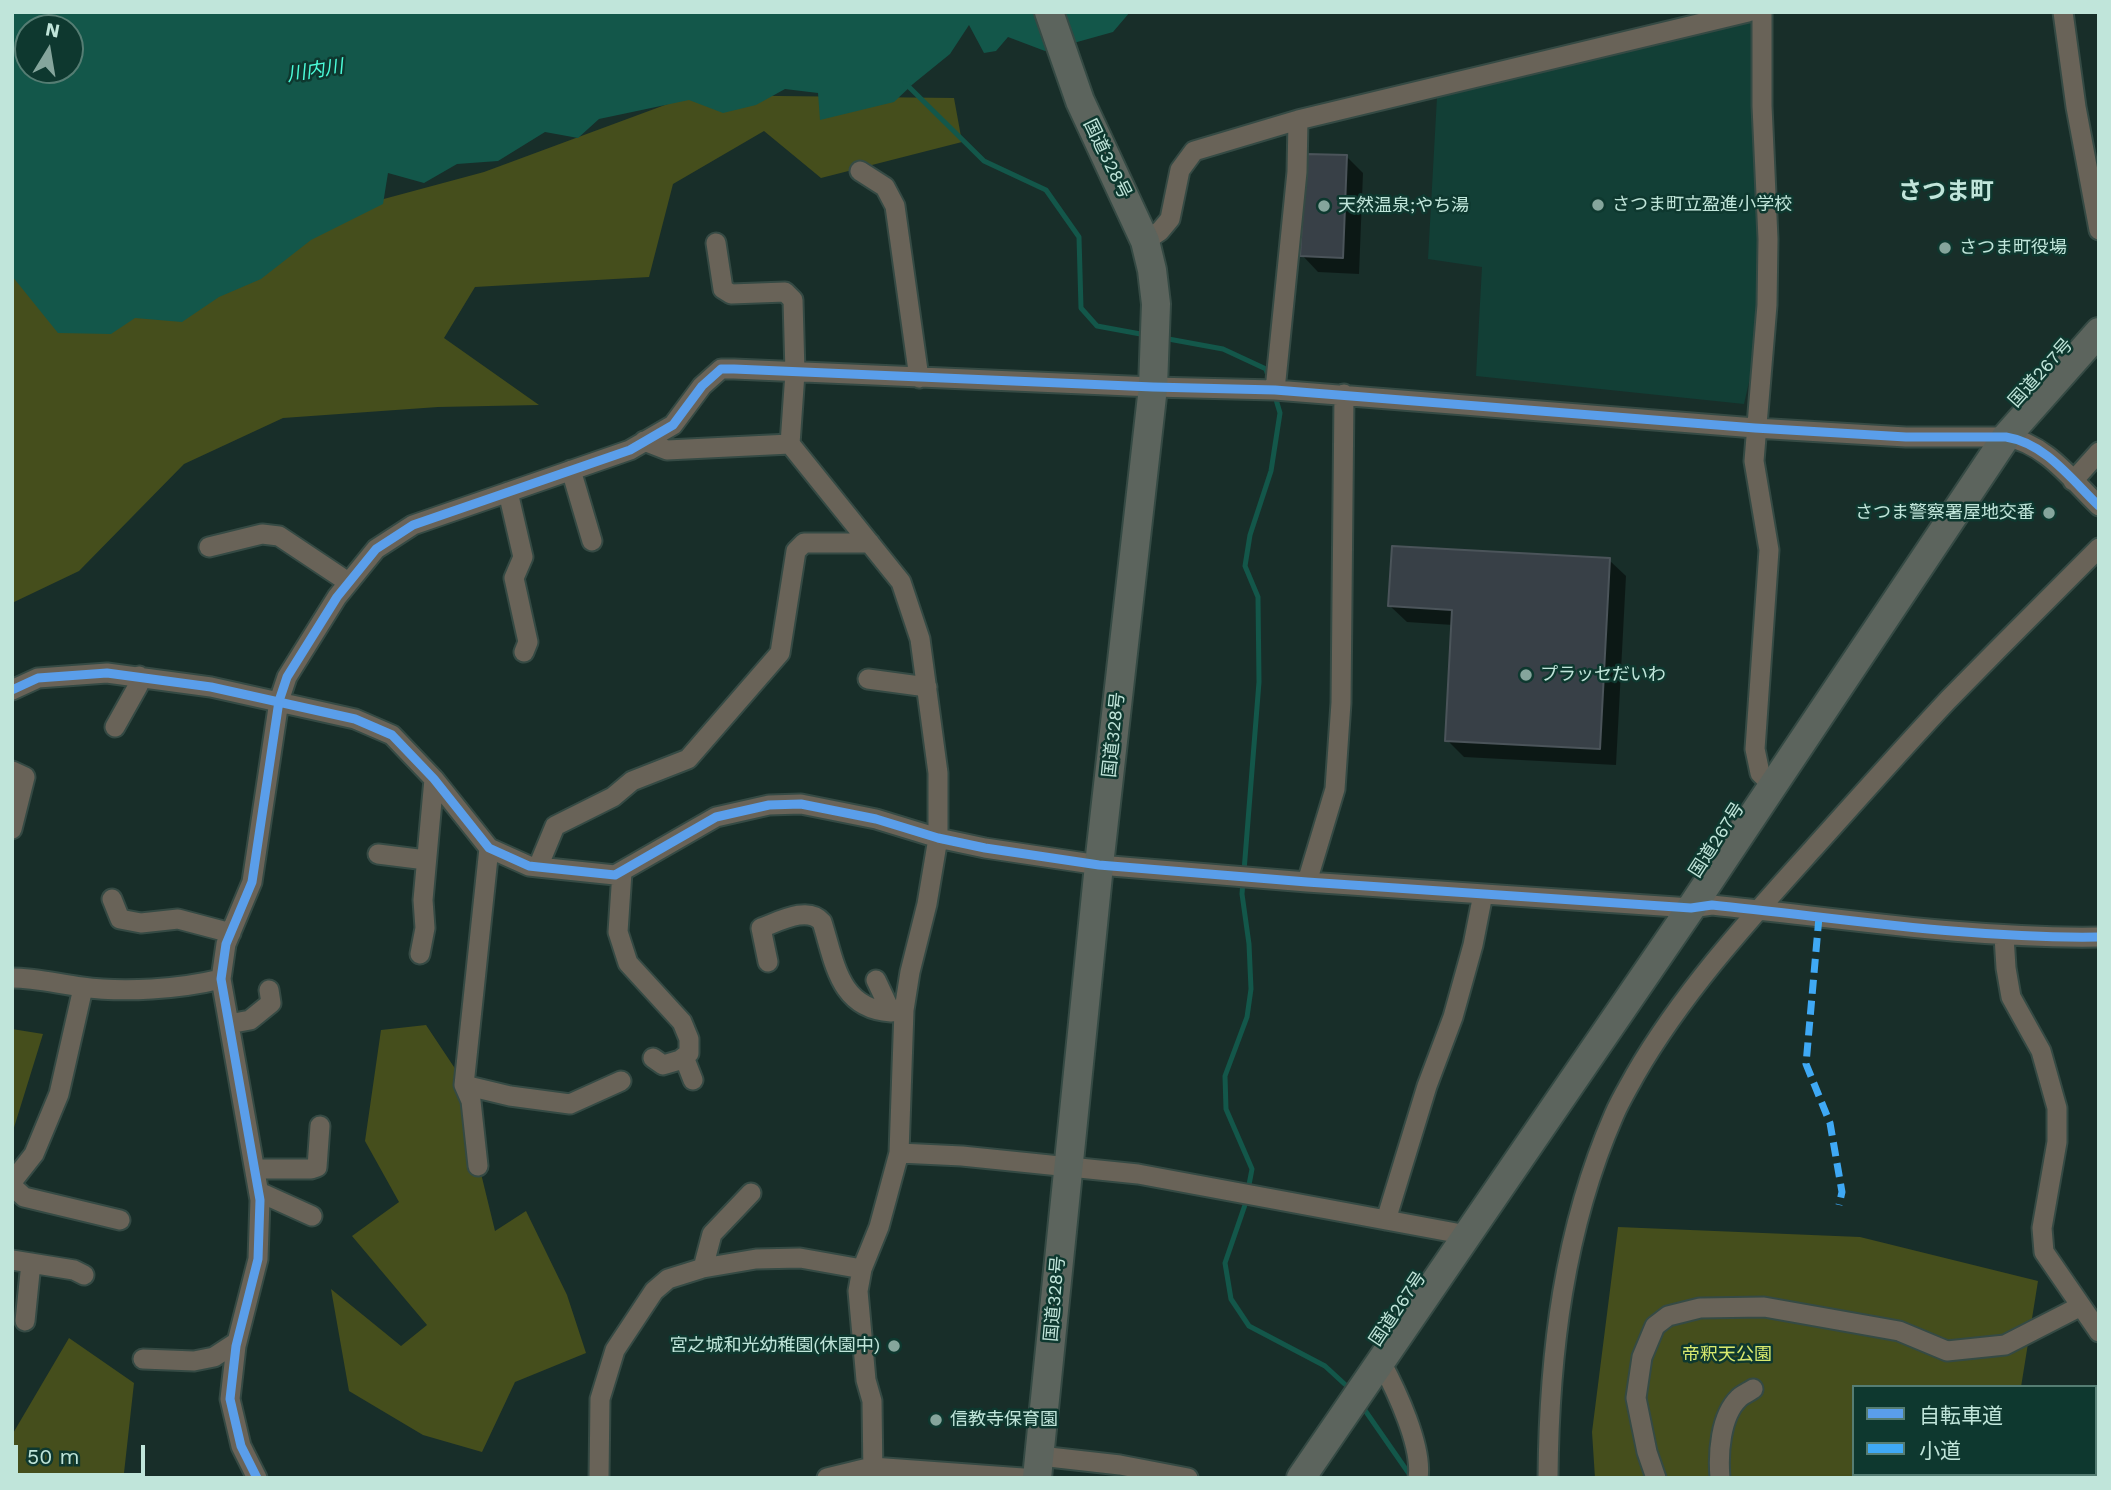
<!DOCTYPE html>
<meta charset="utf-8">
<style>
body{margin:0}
#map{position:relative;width:2111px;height:1490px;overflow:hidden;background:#182e29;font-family:"Work Sans","Noto Sans JP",sans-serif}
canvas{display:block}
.frame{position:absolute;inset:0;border:14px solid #c0e5da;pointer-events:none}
.legend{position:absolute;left:1852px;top:1385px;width:245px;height:91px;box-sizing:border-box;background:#0e382f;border:2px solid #557d73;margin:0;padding:9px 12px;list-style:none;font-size:21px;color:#c0e5da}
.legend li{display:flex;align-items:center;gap:14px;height:35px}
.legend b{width:35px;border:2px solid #557d73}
.north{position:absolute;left:14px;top:14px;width:70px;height:70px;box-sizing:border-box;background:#0e382f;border:2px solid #557d73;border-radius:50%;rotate:11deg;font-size:19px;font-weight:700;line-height:28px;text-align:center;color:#c0e5da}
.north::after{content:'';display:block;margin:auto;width:24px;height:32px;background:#85a59c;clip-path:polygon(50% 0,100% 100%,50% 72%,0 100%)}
.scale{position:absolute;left:14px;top:1445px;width:131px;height:32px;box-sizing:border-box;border:4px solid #c0e5da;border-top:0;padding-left:9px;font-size:21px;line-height:24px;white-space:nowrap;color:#c0e5da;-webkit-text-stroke:5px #0e382f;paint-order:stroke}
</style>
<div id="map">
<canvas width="2111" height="1490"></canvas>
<div class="frame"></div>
<ul class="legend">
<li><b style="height:9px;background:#5a9eea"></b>自転車道</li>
<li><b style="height:9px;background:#3fa9f5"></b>小道</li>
</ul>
<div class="north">N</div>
<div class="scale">50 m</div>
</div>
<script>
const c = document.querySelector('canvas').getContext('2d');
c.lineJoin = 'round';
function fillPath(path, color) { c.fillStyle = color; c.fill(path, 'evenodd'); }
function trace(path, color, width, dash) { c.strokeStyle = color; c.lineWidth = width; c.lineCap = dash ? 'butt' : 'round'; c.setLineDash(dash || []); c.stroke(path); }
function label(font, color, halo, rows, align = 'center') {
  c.font = font + ' "Work Sans","Noto Sans JP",sans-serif'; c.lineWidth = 5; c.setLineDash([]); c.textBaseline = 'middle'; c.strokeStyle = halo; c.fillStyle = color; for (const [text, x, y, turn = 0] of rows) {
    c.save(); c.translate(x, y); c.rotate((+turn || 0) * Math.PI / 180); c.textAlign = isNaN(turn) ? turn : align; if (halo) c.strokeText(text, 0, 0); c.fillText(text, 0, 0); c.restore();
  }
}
fillPath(new Path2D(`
 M1761,12L1770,152L1755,356L1744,404L1476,376L1482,267L1428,259L1438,79Z`), '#123f36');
fillPath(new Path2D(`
 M692,95L954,98L962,142L821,178L764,131L673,184L649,277L475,287L444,338L539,405L438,407L283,418L184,464L79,571L12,603V265L250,235L484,172Z
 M426,1025L472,1094L477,1157L495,1231L526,1211L567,1295L586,1353L515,1382L482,1452L423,1435L349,1391L331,1289L401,1346L427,1325L352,1236L399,1202L365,1141L381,1030Z
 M12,1029L43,1034L12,1134Z
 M1618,1227L1860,1237L2038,1281L2021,1387H1854V1474H1978L1980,1478H1595L1592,1432Z
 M69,1338L134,1383L124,1473L122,1478H12V1435Z`), '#454e1c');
fillPath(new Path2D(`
 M12,12H1130L1113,32L1045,51L1008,37L996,51L984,53L969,25L950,54L913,84L894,102L820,120L818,93L785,89L756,105L723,113L689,100L599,119L578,138L545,132L498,161L457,164L424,183L388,173L383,204L311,240L261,279L219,297L182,322L135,318L111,334L58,333L12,276ZM28,28H70V70H28Z`), '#13574a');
fillPath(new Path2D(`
 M1347,157L1363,173L1359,274L1318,272L1302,255Z
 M1609,560L1626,576L1616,765L1464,757L1447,740L1453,625L1407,622L1390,606Z`), '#0007');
trace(new Path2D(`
 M905,83L984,161L1046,190L1079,237L1081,308L1097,326L1146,335
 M1163,338L1223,349L1266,369L1268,376
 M1244,871L1259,682L1258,597L1245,566L1250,535L1271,471L1280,413L1275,396
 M1243,881L1242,894L1249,944L1251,989L1247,1017L1225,1076L1226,1109L1252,1169L1248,1190
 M1247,1199L1225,1263L1231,1299L1249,1326L1325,1366L1350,1389
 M1362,1406L1412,1478`), '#13574a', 5);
const building = new Path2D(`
 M1306,154L1347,155L1343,258L1300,256Z
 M1392,546L1610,558L1600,749L1445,741L1452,610L1388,606Z`);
fillPath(building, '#384047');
trace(building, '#4b545a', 2);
const minor = new Path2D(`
 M1762,12V106L1768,239L1767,305L1754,461L1769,550L1755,749L1760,773L1772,785
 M2063,12L2076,107L2099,230
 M860,171L885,187L895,206L919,378
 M1145,241L1160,231L1170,219L1180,170L1194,151L1298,120L1748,12
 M716,243L723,289L731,294L785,292L793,300L795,373L790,444L901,582L920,639L938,773V838L927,904L910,972L904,1010L899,1153L879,1227L862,1269L858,1291L866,1380L872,1401L873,1478
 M1275,390L1297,172L1298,120
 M644,441L667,450L790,444
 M571,470L592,541
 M2073,481L2099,452
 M508,492L523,557L514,578L528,642L524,652
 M209,547L262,534L279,536L348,582
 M868,679L927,687
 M12,690L38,678L107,673L211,687L355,719L392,735L434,779L489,848L529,866L538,867L615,875L716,817L769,805L801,804L876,819L938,838L985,848L1099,865L1307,882L1691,908L1712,905C1841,918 1969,939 2099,937
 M115,727L138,686L139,676
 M12,771L25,777L12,829
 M378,854L426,860
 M538,867L555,826L613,797L632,781L688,759L780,653L796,551L804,543H870
 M622,872L618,932L628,963L682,1022L689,1039V1053L680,1060L663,1065L653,1058
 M1307,882L1335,789L1341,703L1344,394
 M112,899L120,919L141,923L178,919L231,933
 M2004,936L2006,968L2011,997L2041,1051L2057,1108V1142L2042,1228L2044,1252L2099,1332
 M420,954L425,928L423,900L434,779
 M768,962L761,928C778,922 808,905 822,922C835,963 839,1009 891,1012
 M12,978C36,978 58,984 82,987C124,993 180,989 221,979
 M876,980L891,1012L900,1010
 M229,1024L250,1020L271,1003L269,990
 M684,1057L693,1080
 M464,1085L510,1096L570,1104L621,1081
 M899,1153L962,1156L1138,1174L1467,1235
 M478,1166L471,1101L464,1085L489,848
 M255,1169H311L317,1167L320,1126
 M12,1182L34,1154L59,1094L83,988
 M12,1186L24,1197L120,1220
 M259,1192L312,1216
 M1386,1220L1427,1086L1453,1017L1473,945L1483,894
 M12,1260L74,1270L84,1275
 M703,1268L712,1234L751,1193
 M25,1321L31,1263
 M143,1359L194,1361L214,1357L237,1342
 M1381,1362C1396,1390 1423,1447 1418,1478
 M1040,1456L1120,1465L1188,1478
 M257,1478L241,1446L230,1399L236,1346L258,1259L260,1200L221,979L226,944L252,882L279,701L287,677L337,597L376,549L413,525L630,450L673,425L702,386L721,369H734L1153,387L1275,390L1755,428L1906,437H2006C2045,443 2071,479 2099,506
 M599,1478L600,1399L615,1350L654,1291L668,1279L703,1268L756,1259L800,1258L862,1269
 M827,1478L872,1467L1023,1478
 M1548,1478C1549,1354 1564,1229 1614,1115C1620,1101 1628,1088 1635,1075C1683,992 1748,921 1812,850C1857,800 1902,749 1948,700C1998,649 2049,598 2099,548
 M1656,1478L1647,1452L1636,1398L1642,1357L1655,1326L1668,1316L1700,1308L1764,1307L1899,1331L1947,1351L2005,1345L2081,1306
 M1720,1478C1718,1454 1720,1416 1739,1398C1743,1394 1749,1392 1753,1389
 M2097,1478L2099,1467`);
const highway = new Path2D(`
 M1037,1478L1099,865L1153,387L1156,304L1152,270L1145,241L1080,101L1049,12
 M1301,1478L1691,908L2006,437L2099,332`);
trace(minor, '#354a44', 23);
trace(highway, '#354a44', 32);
trace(minor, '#696358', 19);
trace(highway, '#5c645d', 28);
trace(new Path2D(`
 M1819,917L1806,1064L1830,1123L1842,1192L1839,1205`), '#3fa9f5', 7, [14, 7]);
trace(new Path2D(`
 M12,690L38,678L107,673L211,687L355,719L392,735L434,779L489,848L529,866L538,867L615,875L716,817L769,805L801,804L876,819L938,838L985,848L1099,865L1307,882L1691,908L1712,905C1841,918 1969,939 2099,937
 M257,1478L241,1446L230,1399L236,1346L258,1259L260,1200L221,979L226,944L252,882L279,701L287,677L337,597L376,549L413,525L630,450L673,425L702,386L721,369H734L1153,387L1275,390L1755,428L1906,437H2006C2045,443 2071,479 2099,506`), '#5a9eea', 9);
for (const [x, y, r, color] of [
 [1598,205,7,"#85a59c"],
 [1324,206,7,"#85a59c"],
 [1945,248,7,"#85a59c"],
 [2049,513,7,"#85a59c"],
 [1526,675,7,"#85a59c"],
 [894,1346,7,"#85a59c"],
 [936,1420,7,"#85a59c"]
]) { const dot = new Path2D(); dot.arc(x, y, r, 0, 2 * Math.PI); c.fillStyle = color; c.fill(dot); trace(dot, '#0e382f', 2.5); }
label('18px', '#c0e5da', '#0e382f', [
 ["国道328号",1107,159,64],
 ["国道267号",2041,373,-48],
 ["国道328号",1114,735,-84],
 ["国道267号",1717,840,-57],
 ["国道328号",1055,1299,-85],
 ["国道267号",1398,1309,-56]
]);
label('18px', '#c0e5da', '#0e382f', [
 ["さつま町立盈進小学校",1612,205],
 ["天然温泉;やち湯",1338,206],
 ["さつま町役場",1959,248],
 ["さつま警察署屋地交番",2035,513,"right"],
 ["プラッセだいわ",1540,675],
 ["宮之城和光幼稚園(休園中)",880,1346,"right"],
 ["信教寺保育園",950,1420]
], 'left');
label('18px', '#d9ea6e', '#0e382f', [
 ["帝釈天公園",1727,1355]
]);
label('italic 19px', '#4bfcd9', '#0e382f', [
 ["川内川",315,71,-9]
]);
label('bold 24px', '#c0e5da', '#0e382f', [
 ["さつま町",1946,192]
]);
</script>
